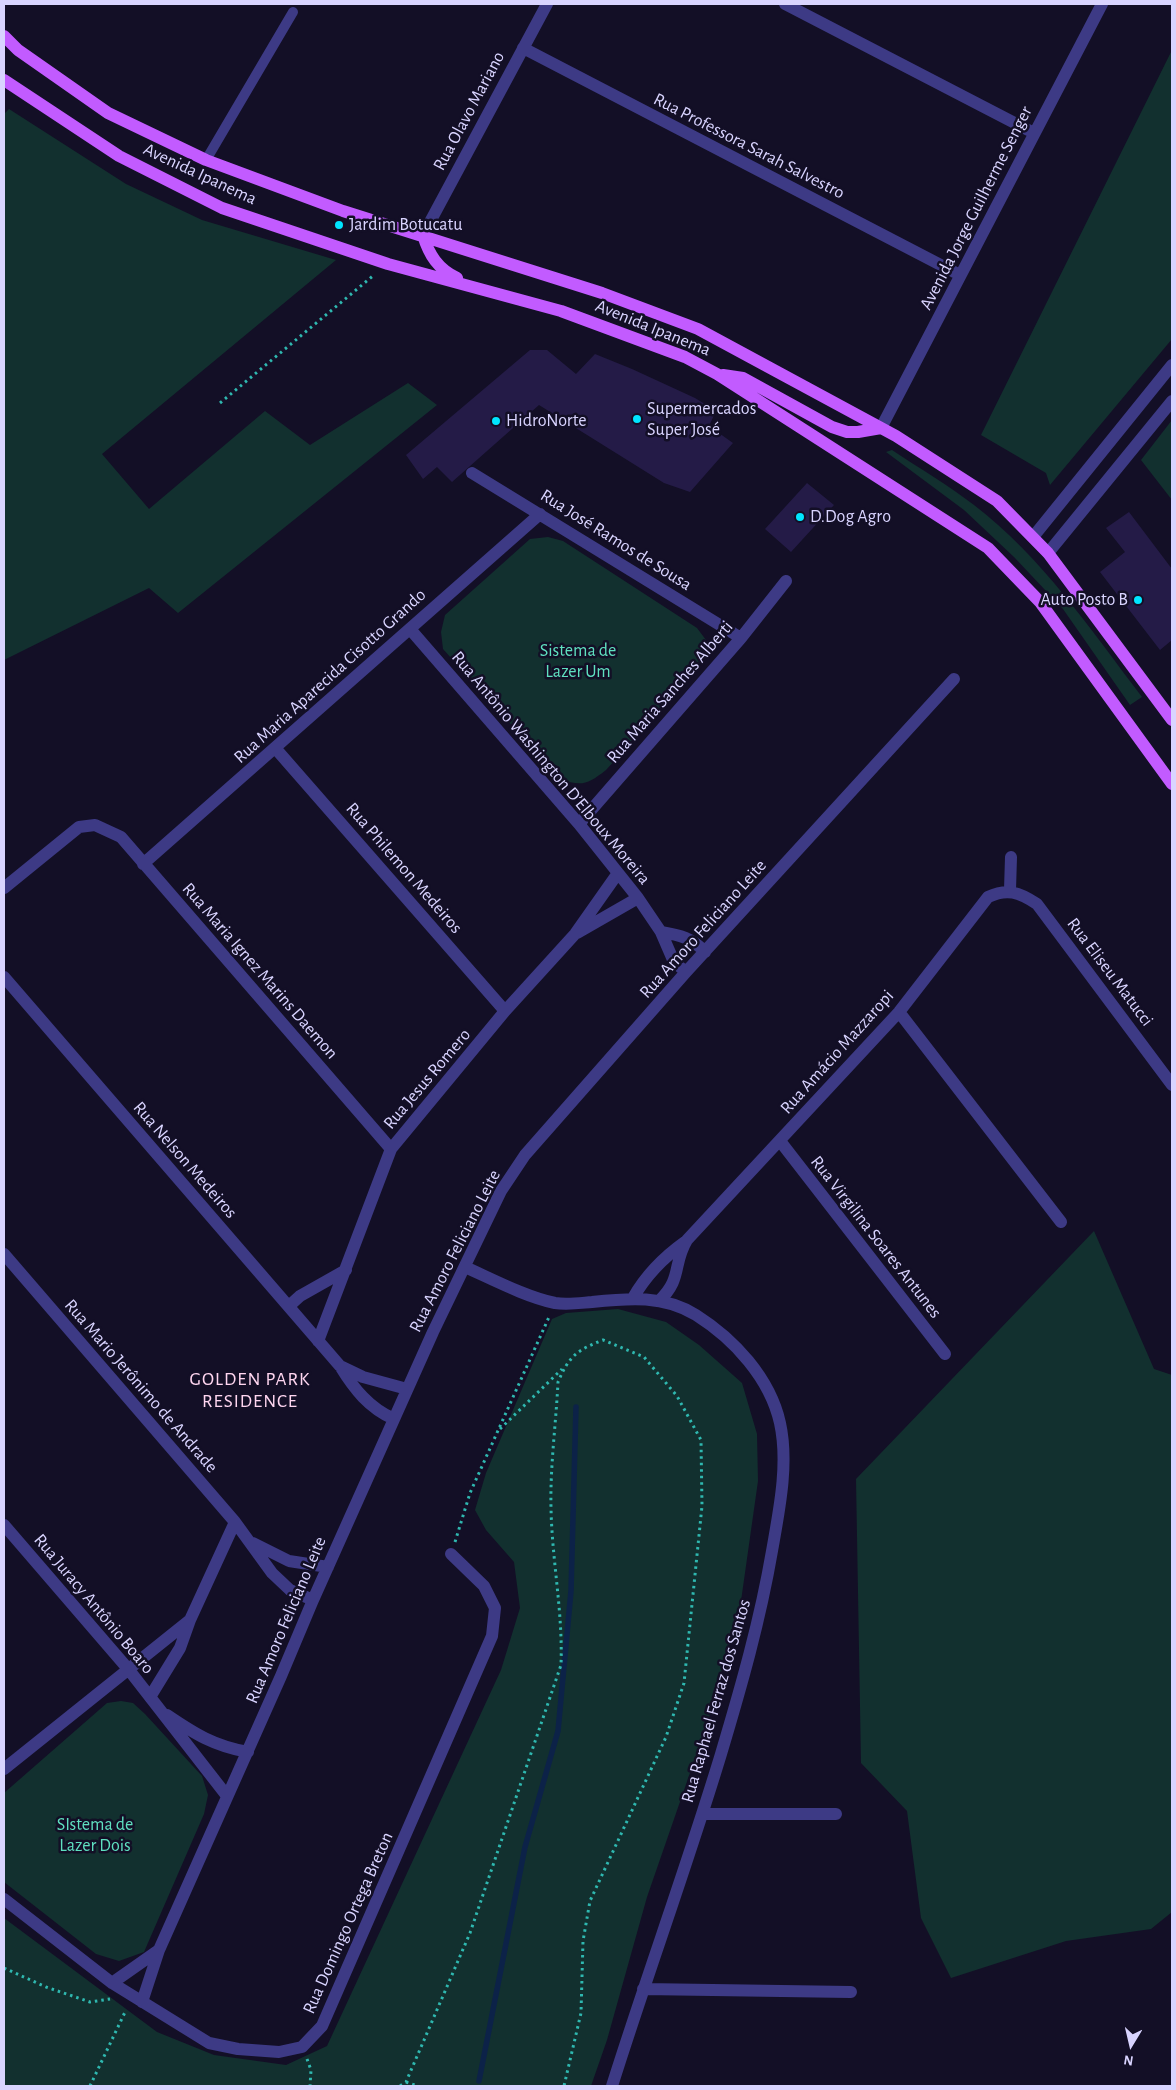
<!DOCTYPE html>
<meta charset="utf-8">
<style>
body{margin:0}
#map{position:relative;width:1176px;height:2090px;overflow:hidden;background:#130f26;font-family:"Alegreya Sans",sans-serif}
canvas{display:block}
.frame{position:absolute;inset:0;border:5px solid #d9d4ff;pointer-events:none}
.north{position:absolute;left:1106px;top:2020px;width:50px;height:50px;-webkit-text-stroke:4px #130f26;paint-order:stroke;rotate:189deg;font-size:14px;font-weight:700;line-height:20px;text-align:center;color:#d9d4ff}
.north::after{content:'';display:block;margin:auto;width:18px;height:22px;background:#d9d4ff;clip-path:polygon(50% 0,100% 100%,50% 72%,0 100%)}
</style>
<div id="map">
<canvas width="1176" height="2090"></canvas>
<div class="frame"></div>
<div class="north">N</div>
</div>
<script>
const c = document.querySelector('canvas').getContext('2d');
c.lineJoin = 'round';
function fillPath(path, color) { c.fillStyle = color; c.fill(path, 'evenodd'); }
function trace(path, color, width, dash) { c.strokeStyle = color; c.lineWidth = width; c.lineCap = dash ? 'butt' : 'round'; c.setLineDash(dash || []); c.stroke(path); }
function label(font, color, halo, rows, align = 'center') {
  c.font = font + ' "Alegreya Sans",sans-serif'; c.lineWidth = 5; c.setLineDash([]); c.textBaseline = 'middle'; c.strokeStyle = halo; c.fillStyle = color; for (const [text, x, y, turn = 0] of rows) {
    c.save(); c.translate(x, y); c.rotate((+turn || 0) * Math.PI / 180); c.textAlign = isNaN(turn) ? turn : align; if (halo) c.strokeText(text, 0, 0); c.fillText(text, 0, 0); c.restore();
  }
}
fillPath(new Path2D(`
 M1172,50V339L1050,485L1046,473L981,435Z
 M9,109L126,184L202,220L336,260L102,454L149,509L265,411L310,445L408,383L437,405L178,613L149,588L4,660V114Z
 M1172,420V500L1141,460Z
 M892,450C919,468 948,485 974,505C1042,557 1091,630 1142,697L1130,705L1063,609L1014,557L964,510L886,452Z
 M548,537L563,541L697,628L706,640L704,655L699,668L606,770C588,784 582,787 560,779L443,649L441,632L445,615L530,539Z
 M1094,1231L1154,1369L1172,1375V1912L1151,1929L1066,1941L951,1978L921,1918L907,1811L861,1763L856,1479Z
 M618,1309L666,1322L699,1345L742,1383L757,1434L758,1481L741,1601L709,1718L647,1897L607,2040L591,2086H4V1918L157,2032L214,2055L286,2065L327,2046L501,1670L520,1608L514,1562L486,1530L475,1510L486,1473L552,1319L566,1313Z
 M121,1701L133,1703L145,1714L202,1776L208,1795L204,1814L144,1952L119,1961L96,1954L4,1882V1793L107,1703Z`), '#12302f');
trace(new Path2D(`
 M479,2081L525,1847L558,1731L571,1591L576,1407`), '#0c2248', 5.5);
fillPath(new Path2D(`
 M530,350H547L576,374L595,354L632,369L695,398L716,411L709,426L733,443L690,492L664,483L539,405L452,482L437,467L423,479L406,455Z
 M807,483L834,505L791,552L765,529Z
 M1129,512L1172,569V640L1160,650L1100,572L1125,552L1106,528Z`), '#241b47');
trace(new Path2D(`
 M167,160L190,172
 M212,181L256,197
 M220,403L374,275
 M500,1429L562,1369
 M455,1542L470,1493L549,1317
 M4,1968L46,1987L90,2002L110,1999
 M307,2059L311,2070L310,2086
 M406,2082L418,2086
 M90,2086L126,2010
 M400,2086L406,2082L470,1933L561,1665C563,1612 552,1561 551,1508C550,1466 556,1424 558,1382C569,1356 577,1350 603,1340L644,1357L677,1396L701,1440L702,1506L684,1683L666,1737L590,1901L583,1941L581,2013L564,2086`), '#2fb8b0', 3, [2.5, 4]);
trace(new Path2D(`
 M206,160L293,12`), '#3d3a85', 10);
trace(new Path2D(`
 M785,4L1034,133
 M523,48L960,275
 M423,235L547,4
 M881,428L1102,4
 M472,473L741,638
 M1033,537L1172,365
 M1048,553L1172,401
 M410,629L579,824L638,898L661,932L674,962L686,972
 M276,749L505,1011
 M579,824L741,638L786,581
 M143,864L540,514
 M4,888L79,827L95,825L121,837L391,1149
 M1010,890L1011,857
 M661,932C680,935 692,938 705,952
 M577,933L638,898
 M4,977L340,1366C354,1389 369,1408 394,1419
 M899,1012L1061,1222
 M780,1141L945,1354
 M4,1254L235,1522L272,1573L290,1590L313,1600
 M465,1267C492,1279 526,1297 555,1303C567,1305 580,1303 592,1302C629,1298 664,1295 696,1315C734,1339 770,1378 780,1423C789,1464 779,1511 772,1551C760,1621 741,1687 721,1754C687,1866 647,1975 612,2086
 M633,1298C646,1275 664,1257 685,1242
 M659,1301C683,1278 672,1265 687,1240L899,1012L988,897C1007,888 1019,892 1037,904L1172,1085
 M289,1306L300,1296L346,1270
 M318,1341L391,1149L505,1011L575,934L618,873
 M340,1366L363,1377L407,1389
 M4,1525L129,1670L227,1796
 M253,1543L289,1561L328,1567
 M150,1697L180,1648L190,1620L235,1522
 M167,1715C195,1734 214,1746 248,1752
 M4,1769L190,1620
 M702,1814H836
 M4,1899L112,1983L209,2043L238,2049L279,2052L302,2047L322,2026L492,1636L495,1608L484,1586L451,1554
 M112,1983L159,1950
 M643,1989L851,1992
 M142,2002L159,1950L281,1676L313,1600L433,1332L501,1191L525,1155L686,972L954,679`), '#3d3a85', 12);
trace(new Path2D(`
 M4,36L18,50L108,113L206,160L343,211L602,293L698,329L896,436L997,501L1048,553L1172,720
 M4,80L119,156L222,208L388,264L561,311L685,357L717,374L988,548L1040,602L1172,784
 M423,235C429,255 438,269 457,278
 M723,375L743,378L832,427L847,432H858L881,428`), '#c25bff', 12);
for (const [x, y, r, color] of [
 [339,225,5,"#00e5ff"],
 [637,419,5,"#00e5ff"],
 [496,421,5,"#00e5ff"],
 [800,517,5,"#00e5ff"],
 [1138,600,5,"#00e5ff"]
]) { const dot = new Path2D(); dot.arc(x, y, r, 0, 2 * Math.PI); c.fillStyle = color; c.fill(dot); trace(dot, '#130f26', 2); }
label('18px', '#d9d4ff', '#130f26', [
 ["Rua Olavo Mariano",469,111,-62],
 ["Rua Professora Sarah Salvestro",749,146,27],
 ["Avenida Ipanema",200,174,25],
 ["Avenida Jorge Guilherme Senger",976,208,-63],
 ["Avenida Ipanema",653,328,22],
 ["Rua José Ramos de Sousa",616,540,32],
 ["Rua Maria Aparecida Cisotto Grando",330,676,-42],
 ["Rua Maria Sanches Alberti",670,692,-49],
 ["Rua Antônio Washington D’Elboux Moreira",551,768,50],
 ["Rua Philemon Medeiros",404,868,49],
 ["Rua Amoro Feliciano Leite",703,929,-48],
 ["Rua Maria Ignez Marins Daemon",260,971,49],
 ["Rua Eliseu Matucci",1110,972,53],
 ["Rua Amácio Mazzaropi",837,1052,-48],
 ["Rua Jesus Romero",427,1079,-50],
 ["Rua Nelson Medeiros",185,1160,49],
 ["Rua Virgilina Soares Antunes",876,1237,52],
 ["Rua Amoro Feliciano Leite",455,1251,-63],
 ["Rua Mario Jerônimo de Andrade",141,1386,49],
 ["Rua Juracy Antônio Boaro",94,1604,50],
 ["Rua Amoro Feliciano Leite",286,1620,-67],
 ["Rua Raphael Ferraz dos Santos",716,1701,-74],
 ["Rua Domingo Ortega Breton",348,1923,-66]
]);
label('18px', '#d9d4ff', '#130f26', [
 ["Jardim Botucatu",349,225],
 ["Supermercados",647,409],
 ["Super José",647,430],
 ["HidroNorte",506,421],
 ["D.Dog Agro",810,517],
 ["Auto Posto B",1128,600,"right"]
], 'left');
label('18px', '#5fe0c0', '#130f26', [
 ["Sistema de",578,651],
 ["Lazer Um",578,672],
 ["SIstema de",95,1825],
 ["Lazer Dois",95,1846]
]);
c.letterSpacing = '1px';
label('19px', '#ffd6f0', '#130f26', [
 ["GOLDEN PARK",250,1379],
 ["RESIDENCE",250,1401]
]);
c.letterSpacing = '0px';
</script>
